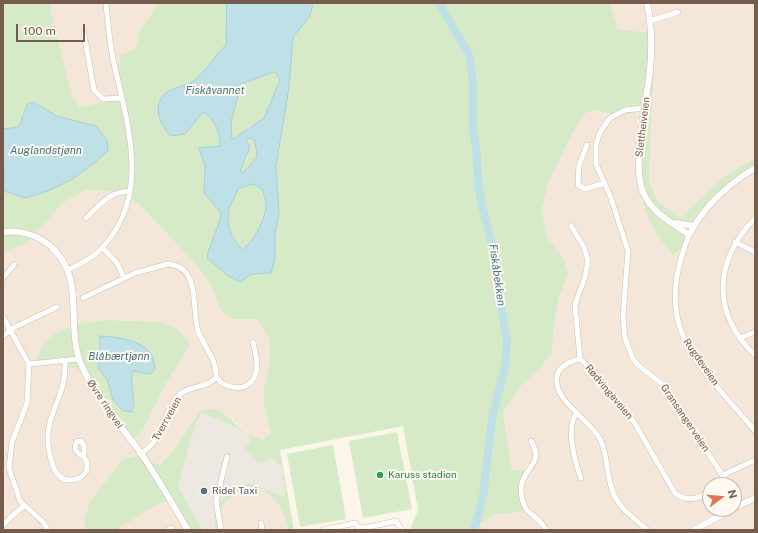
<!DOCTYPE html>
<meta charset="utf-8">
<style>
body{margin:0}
#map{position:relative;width:758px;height:533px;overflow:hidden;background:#fcf5ea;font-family:"Public Sans",sans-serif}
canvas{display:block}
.frame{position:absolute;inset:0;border:4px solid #775c4d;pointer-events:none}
.north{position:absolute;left:702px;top:477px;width:40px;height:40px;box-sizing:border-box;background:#fff9f1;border:1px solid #c9baaf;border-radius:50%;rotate:74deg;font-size:11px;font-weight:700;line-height:16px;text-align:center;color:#775c4d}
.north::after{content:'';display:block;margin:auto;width:14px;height:18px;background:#e27454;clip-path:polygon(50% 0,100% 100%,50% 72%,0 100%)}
.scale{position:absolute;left:16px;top:24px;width:69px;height:18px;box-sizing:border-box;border:2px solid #775c4d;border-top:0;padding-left:5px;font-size:12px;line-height:14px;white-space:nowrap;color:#775c4d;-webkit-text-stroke:3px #fff9f1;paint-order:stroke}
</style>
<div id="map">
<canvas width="758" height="533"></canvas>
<div class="frame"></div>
<div class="north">N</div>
<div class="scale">100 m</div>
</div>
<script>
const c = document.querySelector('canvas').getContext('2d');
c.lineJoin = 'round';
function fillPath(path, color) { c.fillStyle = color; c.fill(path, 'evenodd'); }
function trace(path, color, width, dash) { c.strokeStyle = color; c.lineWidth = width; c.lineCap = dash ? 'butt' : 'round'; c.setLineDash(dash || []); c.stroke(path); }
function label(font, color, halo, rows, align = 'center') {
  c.font = font + ' "Public Sans",sans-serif'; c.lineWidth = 4; c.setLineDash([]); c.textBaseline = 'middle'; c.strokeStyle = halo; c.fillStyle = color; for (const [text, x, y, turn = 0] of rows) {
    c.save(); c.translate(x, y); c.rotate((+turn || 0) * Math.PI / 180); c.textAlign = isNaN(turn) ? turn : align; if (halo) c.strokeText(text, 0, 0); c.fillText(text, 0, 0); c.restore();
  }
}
fillPath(new Path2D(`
 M49,3H159L139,32L123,95L104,102L78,107L72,96Z
 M610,3H755V158L722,178L680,218L657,200L649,180L652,95L618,29Z
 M594,110L621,116L643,111L649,218L694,223L710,201L755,169V530H646L643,527L631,530H482L479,523L494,515L527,511L520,497L528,470H512L503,413L520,387L541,367L552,353L554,325L559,298L568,273L564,259L547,237L542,211L548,184L571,136L584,114ZM710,485H734V509H710Z
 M86,190L113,191L138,203L194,262L210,283L220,309L232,319H257L269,339L270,361L264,386V407L271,433L262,440L246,432L226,414L177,446L160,465L135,456L123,459L90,501L84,520L85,530H3V252L27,243L63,203ZM108,320L161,322L190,345L164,387L144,428L93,385L78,367L36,362Z
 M248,486L265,490L282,509L288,530H221L217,516L226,501Z
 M172,501L186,530H116L160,503Z`), '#f4e7d9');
fillPath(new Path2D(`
 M202,413L229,424L248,435L250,442L282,466L285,498L250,483L244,484L236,487L218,505L213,516L216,530H203L178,486L196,423Z`), '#eee8e3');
fillPath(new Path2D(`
 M3,3H49L72,96L79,107L104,102L123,95L118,68L120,55L135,49L139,32L159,3H227V45C214,56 206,73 192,82C178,90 172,88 159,101L197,118L203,111C214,119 221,133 220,146L200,148L205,166L204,193L221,212L220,223L208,247L252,274L271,273L275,260V233L279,213L276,167L281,141L293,37L310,16L313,3H610L618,29L655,34L649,180L657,200L680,218L722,178L755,158V169L729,183L694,223L683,247L673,255C664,244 655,232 649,219C634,186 641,145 643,111L621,116L594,110L584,114L571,136L548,184L542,211L547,237L564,259L568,273L559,298L554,325L552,353L541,367L520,387L503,413L512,470H528L520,497L527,511L494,515L480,523L482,530H410L418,510L403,426L280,450L294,530H288L282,509L265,490L248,486L226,501L217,516L221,530H216C215,526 213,519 214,515C218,500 235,485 250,483L285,497L282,467L272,458L258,464L245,448L250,442L248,435L229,424L202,413L196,423L178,486L203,530H186L171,501L160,503L116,530H85L84,520L90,501L123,459L135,456L160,465L177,446L200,411C223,404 229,420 245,432C250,435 257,437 262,440L271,433L264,407V386L270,361L269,339L257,319H232L220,309L210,283L194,262L138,203L113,191L86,190L63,203L27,243L3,252V176L4,178L83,122L57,116L33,102L27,105L19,127L3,129Z
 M275,72L280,80L264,118L232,140L231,122L240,88L237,86Z
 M250,137L255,140L257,157L243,173L239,172L248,156L246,140Z
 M254,184L262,188C263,193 266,199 266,204C266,218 254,240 243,249C231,241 226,224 229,209C231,203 236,196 238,189Z
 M108,320L161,322L180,331L190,345L164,387L144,428L132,440L119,431L93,385L78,368L36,362C45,327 77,324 108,320ZM99,339L155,369L150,373L133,371L130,379L135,405L113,400L107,379L98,368L100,356Z
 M397,432L412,509L363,518L349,441Z
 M333,445L346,519L300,527L287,454Z`), '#d6eac8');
const water = new Path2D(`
 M227,3H313L310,16L293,37L289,87L276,167L279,213L275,233V260L271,273L252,274L240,282L227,275L207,258C209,242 219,229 221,213L204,193L205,166L199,148L220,146C221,133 214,118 203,112L185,134L171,136C158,124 151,102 169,91C176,87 186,86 192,82C206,72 214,56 226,45ZM275,72L280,80L264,118L232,140L231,122L240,87L237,86ZM250,138L255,140L257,157L243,173L240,172L250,147L246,140ZM254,184L262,189C263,193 266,199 266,204C266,218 254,241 243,249C231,241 226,223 229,209C231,203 236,196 238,189Z
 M33,102L57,116L96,126L107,140L108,151L93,164L71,180L48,191L26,198L4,191L3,129L19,127L27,105Z
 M100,336C115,337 137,339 149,351C153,355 154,363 155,369L150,374L133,371C128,385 138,399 132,412L123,411L113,400L107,379L98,368L100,356Z`);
fillPath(water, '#bee0e6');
trace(water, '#a5cfd7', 1);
trace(new Path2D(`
 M439,3L469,55L473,81V130L477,156L478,183L483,210L497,262L498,288L507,340L505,367L492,419L483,497L474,530`), '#bee0e6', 8);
const minor = new Path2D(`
 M650,21L678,12
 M84,34L94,90L103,99L122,98
 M645,108L625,110L610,118L600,132L596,144V164L611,198L628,251L623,316L625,338L633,359L639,366L662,384L723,476
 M587,145L579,165L578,185L585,189L605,183
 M86,218C99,206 110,190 130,192
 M755,218C714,261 711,313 755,355
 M571,226L584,247L588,261L585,277L575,305L580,359L595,373L634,422L675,493C687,503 699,499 710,490
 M689,235C651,330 698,363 755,431
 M735,242L755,252
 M102,247L117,263L124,278
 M68,270C78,264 90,260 99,251C150,201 130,133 116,72C110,50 108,26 106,3
 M3,278L14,265
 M83,298L135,273L168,264C202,267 191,310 198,331C204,347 217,359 216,377C207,389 188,385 178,396C161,415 166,438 140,454
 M3,317L29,364L27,403L12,442L9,468L20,501L43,522L48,530
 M3,336L15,327L57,307
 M740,338L755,332
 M580,359C571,361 562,364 558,373C549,399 589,418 600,439C608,455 606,473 612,489C617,507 634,518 647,530
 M65,362C67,404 36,417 53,466C56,474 61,480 70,480C78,480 84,476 87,470V462L83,456L80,455L75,449L76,442L81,441C85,445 85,450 83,456
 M29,364L79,359
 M216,377C226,391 250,393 256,373C259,364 255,351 253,342
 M577,413C565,426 575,463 581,478
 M531,441C544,463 527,465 522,483C520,490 522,499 524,505C526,514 541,517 546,530
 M715,485L727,473L755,460
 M261,523L262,530
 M3,525L12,516L24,506
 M168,530L172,528L173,530
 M221,530L216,501L227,457
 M323,530L355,523L358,527L364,528L396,521L402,530`);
const tertiary = new Path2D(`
 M647,3C652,25 652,48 650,70C647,102 629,172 646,198C656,215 674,224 689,235C704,206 727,185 755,168
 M676,223L694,226
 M3,232C26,229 48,239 61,258C82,288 67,331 81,364C94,395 115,419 135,445C155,472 171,502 188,530
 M734,508L755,498
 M694,530L732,509`);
trace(minor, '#cebdaf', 6);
trace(tertiary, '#cebdaf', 7);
trace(minor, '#fff', 5);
trace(tertiary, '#fff', 6);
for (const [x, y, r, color] of [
 [380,475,4,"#2e9e5b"],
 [204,491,4,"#5c6f8a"]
]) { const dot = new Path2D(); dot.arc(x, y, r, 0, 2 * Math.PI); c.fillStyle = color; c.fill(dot); trace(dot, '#fff9f1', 1.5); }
label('10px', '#775c4d', '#fff9f1', [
 ["Slettheiveien",643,127,-83],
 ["Rugdeveien",701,362,55],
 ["Rødvingeveien",609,392,50],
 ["Øvre ringvei",105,404,56],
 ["Gransangerveien",685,418,56],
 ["Tverrveien",167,419,-61]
]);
label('10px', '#27864d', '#fff9f1', [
 ["Karuss stadion",388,475]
], 'left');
label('10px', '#4e5e75', '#fff9f1', [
 ["Ridel Taxi",212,491]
], 'left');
label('italic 11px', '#447783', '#fff9f1', [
 ["Fiskåvannet",215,91],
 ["Auglandstjønn",46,151],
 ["Fiskåbekken",497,275,82],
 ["Blåbærtjønn",119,357]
]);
</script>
